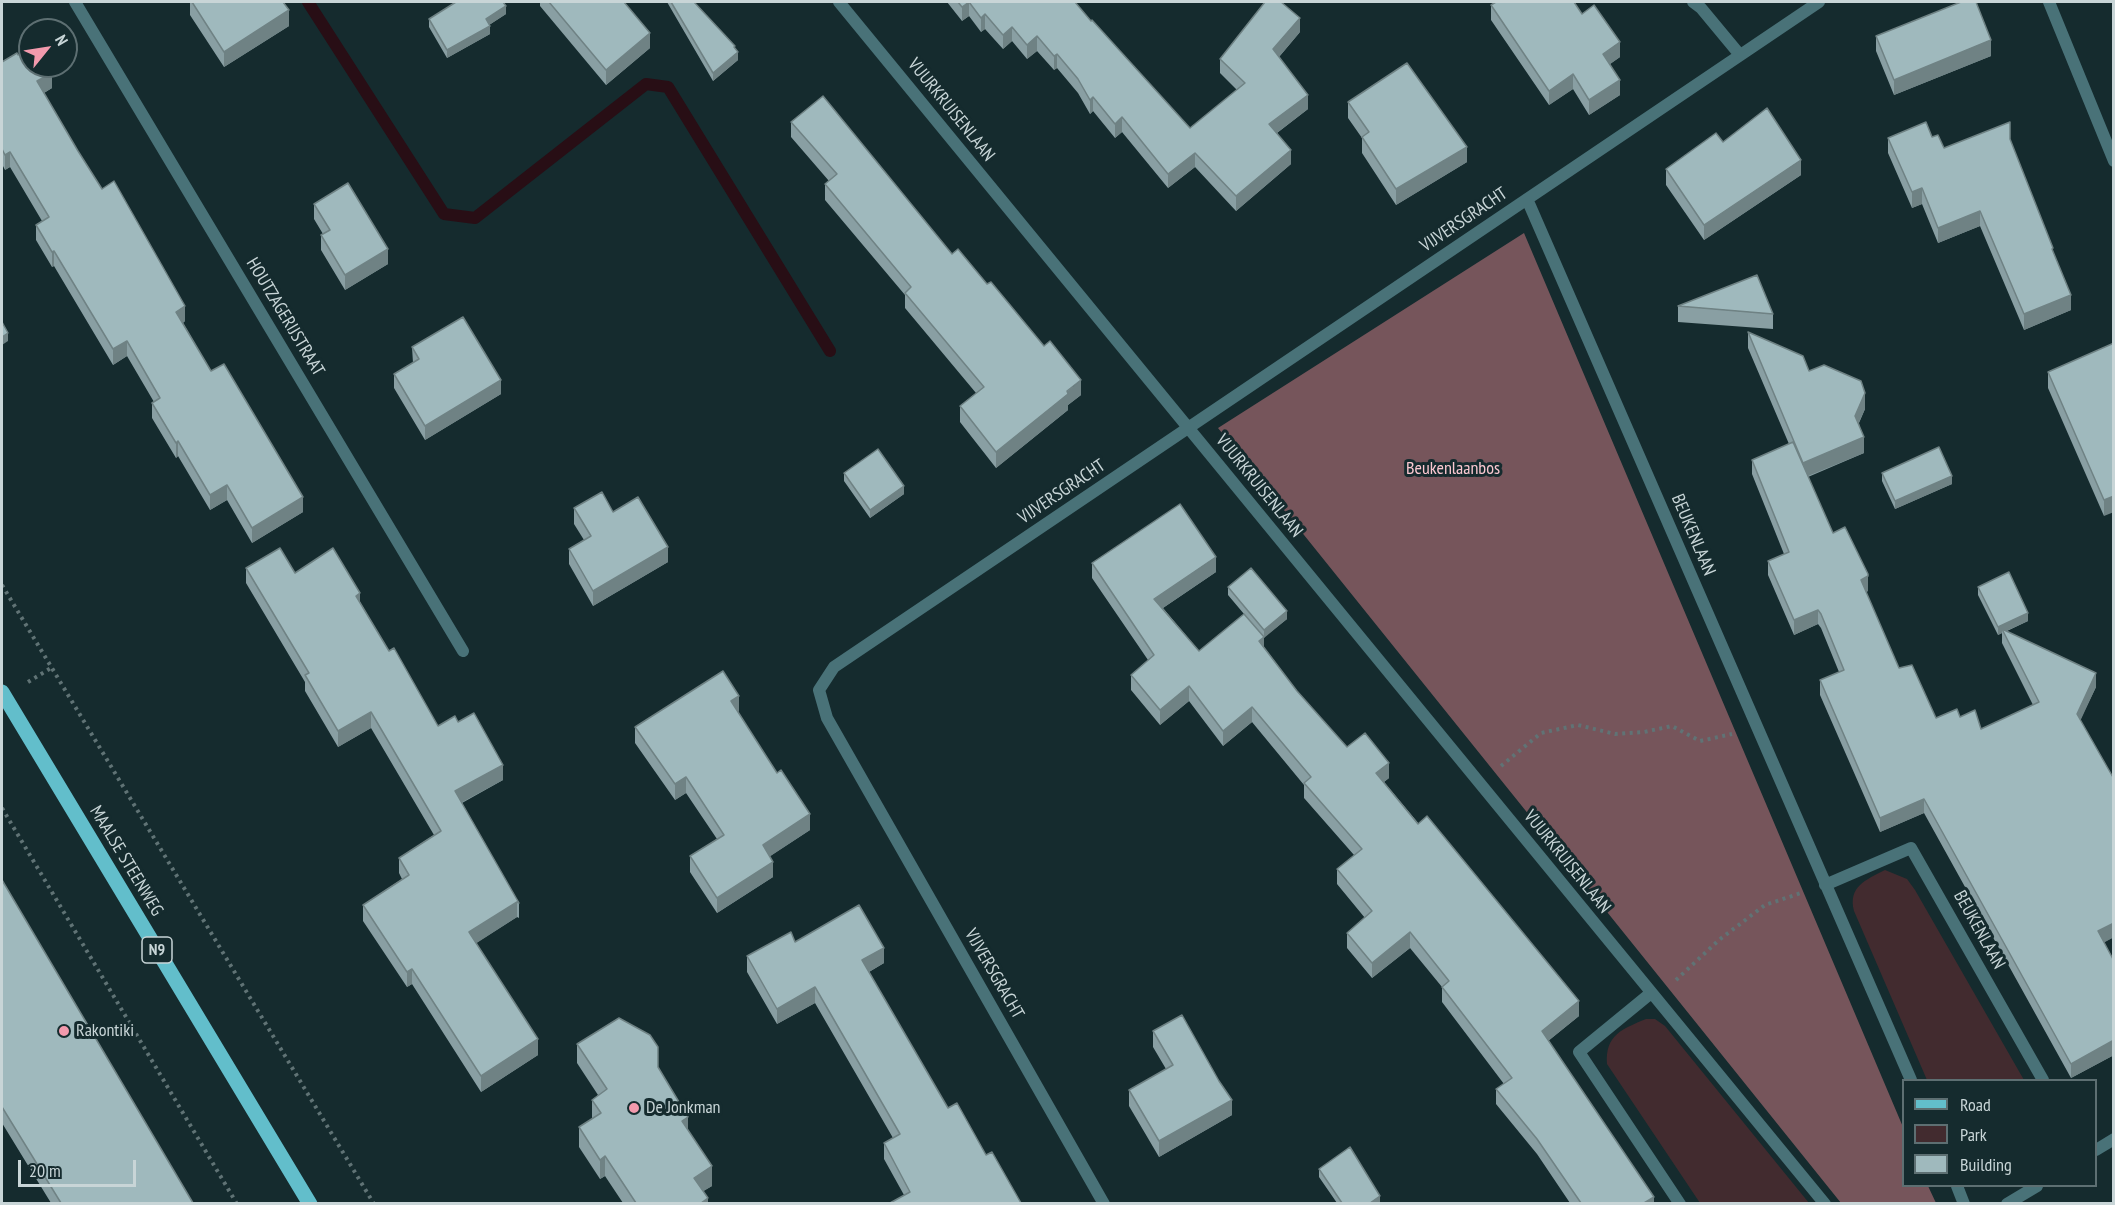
<!DOCTYPE html>
<style>
body{margin:0}
#map{position:relative;width:2115px;height:1205px;overflow:hidden;background:#152b2e;font-family:"PT Sans Narrow",sans-serif}
canvas{display:block}
.frame{position:absolute;inset:0;border:3px solid #c8d5d7;pointer-events:none}
.legend{position:absolute;left:1902px;top:1079px;width:195px;height:108px;box-sizing:border-box;background:#152b2e;border:2px solid #5d6f72;margin:0;padding:8px 10px;list-style:none;font-size:18px;color:#c8d5d7}
.legend li{display:flex;align-items:center;gap:12px;height:30px}
.legend b{width:30px;border:2px solid #5d6f72}
.north{position:absolute;left:18px;top:18px;width:60px;height:60px;box-sizing:border-box;background:#152b2e;border:2px solid #5d6f72;border-radius:50%;rotate:60deg;font-size:16px;font-weight:700;line-height:24px;text-align:center;color:#c8d5d7}
.north::after{content:'';display:block;margin:auto;width:21px;height:27px;background:#f29aad;clip-path:polygon(50% 0,100% 100%,50% 72%,0 100%)}
.scale{position:absolute;left:18px;top:1160px;width:118px;height:27px;box-sizing:border-box;border:3px solid #c8d5d7;border-top:0;padding-left:8px;font-size:18px;line-height:21px;white-space:nowrap;color:#c8d5d7;-webkit-text-stroke:4px #152b2e;paint-order:stroke}
</style>
<div id="map">
<canvas width="2115" height="1205"></canvas>
<div class="frame"></div>
<ul class="legend">
<li><b style="height:8px;background:#62becb"></b>Road</li>
<li><b style="height:16px;background:#422b2f"></b>Park</li>
<li><b style="height:16px;background:#9fb9bd"></b>Building</li>
</ul>
<div class="north">N</div>
<div class="scale">20 m</div>
</div>
<script>
const c = document.querySelector('canvas').getContext('2d');
c.lineJoin = 'round';
function fillPath(path, color) { c.fillStyle = color; c.fill(path, 'evenodd'); }
function trace(path, color, width, dash) { c.strokeStyle = color; c.lineWidth = width; c.lineCap = dash ? 'butt' : 'round'; c.setLineDash(dash || []); c.stroke(path); }
function label(font, color, halo, rows, align = 'center') {
  c.font = font + ' "PT Sans Narrow",sans-serif'; c.lineWidth = 6; c.setLineDash([]); c.textBaseline = 'middle'; c.strokeStyle = halo; c.fillStyle = color; for (const [text, x, y, turn = 0] of rows) {
    c.save(); c.translate(x, y); c.rotate((+turn || 0) * Math.PI / 180); c.textAlign = isNaN(turn) ? turn : align; if (halo) c.strokeText(text, 0, 0); c.fillText(text, 0, 0); c.restore();
  }
}
fillPath(new Path2D(`
 M1885,870L1907,879L1915,890L2024,1080H1927L1854,911C1848,886 1866,880 1885,870Z
 M1646,1019H1655L1665,1026L1809,1203H1700L1607,1064C1605,1035 1622,1029 1646,1019Z`), '#422b2f');
fillPath(new Path2D(`
 M1524,233L1903,1127L1904,1186H1928L1936,1203H1841L1218,428Z`), '#76555b');
trace(new Path2D(`
 M308,2L444,214L475,218L646,84L668,87L830,351`), '#280e15', 12);
trace(new Path2D(`
 M2,585L374,1204
 M28,682L51,668
 M1501,766L1541,733L1578,725L1615,734L1644,732L1672,726L1700,741L1732,734
 M2,808L237,1204
 M1676,980L1719,940L1765,905L1801,893`), '#607375', 4, [3, 4.5]);
trace(new Path2D(`
 M75,2L463,651
 M839,2L1825,1204
 M1693,2L1701,8L1740,55
 M2049,2L2114,161
 M1527,199L1911,1080
 M1825,885L1911,848L2043,1080
 M1651,993L1579,1052L1680,1204
 M2096,1150L2114,1139
 M1957,1186L1964,1204
 M1104,1204L827,718L819,690L834,667L1819,2
 M2007,1204L2037,1186`), '#497278', 12);
trace(new Path2D(`
 M2,692L310,1204`), '#62becb', 15);
fillPath(new Path2D(`
 M190,2H283L289,26L224,67L190,15Z
 M540,2H624L650,48L606,85L540,6Z
 M667,2H694L738,60L713,81Z
 M947,2H1075L1091,21L1190,128L1237,90L1220,73V59L1300,32L1279,57L1308,109L1277,133L1291,164L1236,211L1195,167L1168,188L1122,132L1115,138L1093,111L1090,114L1078,93L1057,68L1054,70L1037,51L1027,59L1012,41L1003,49L985,29L981,32L969,16L962,21Z
 M1491,5L1582,14L1620,57L1610,64L1620,95L1589,115L1573,89L1549,105L1491,20Z
 M506,14L489,25L490,34L447,58L429,27V19Z
 M1876,36L1991,56L1894,95L1876,51Z
 M18,55L52,88L44,93L78,151L185,321L183,323L211,371L303,512L252,543L227,500L210,510L178,456L176,458L152,418V403L154,402L127,356L113,365L54,266L52,267L36,240V225L42,221L10,167L5,170L2,164V62Z
 M1348,102L1467,162L1396,205L1362,153V138L1348,118Z
 M791,122L952,254L1081,395L1068,405V410L996,468L960,422V406L976,393L905,308V295L825,200V184L829,181L791,137Z
 M1932,137L1944,148L2010,139L2053,254L2071,310L2024,330L1980,226L1938,243L1922,204L1912,208L1888,153V138Z
 M1723,142L1801,175L1704,240L1666,185V169Z
 M314,204L388,264L345,290L321,250V235L323,234L314,219Z
 M1678,306L1773,314V329L1678,322Z
 M1748,332L1865,409L1859,423L1864,453L1808,477L1833,533L1868,588V591L1866,592L1899,668L1936,718L1960,717L1981,729L2033,705L2002,643V633L1998,635L1978,595V587L2028,621L2007,631L2096,687L2080,720L2114,937L2104,942L2114,961V1055L2071,1078L1924,813L1880,832L1820,695V680L1839,672L1821,628L1818,624L1794,635L1768,575V561L1784,554L1752,474V460L1789,444L1748,348Z
 M2114,343L2104,516L2048,388V372Z
 M412,347L501,394L425,440L394,388V374L413,363Z
 M844,473L904,494L870,518L844,481Z
 M1882,473L1952,484L1895,509L1882,481Z
 M574,508L613,512L668,562L593,606L569,564V549L584,540L574,524Z
 M1092,563L1216,572L1163,608L1199,651L1244,614L1228,595V587L1287,619L1264,637V647L1297,691L1347,747L1389,778L1384,782L1579,1016L1548,1041L1654,1203H1570L1537,1154L1496,1104V1089L1504,1084L1442,1002V987L1410,948L1372,978L1347,948V933L1365,918L1337,884V869L1354,855L1304,798V785L1252,722L1223,746L1189,701L1160,725L1131,690V675L1148,660L1092,578Z
 M246,568L295,573L360,602L389,651L438,726L458,722L503,780L462,803L519,903V918L517,917L476,943L538,1055L481,1092L412,984L407,987L363,921V905L402,879L399,873V858L434,835L371,728L338,747L305,691V682L246,583Z
 M739,711L738,712L810,830L770,856L773,877L717,913L690,872V856L717,839L686,793L675,800L635,743V727Z
 M2,880L193,1203H51L2,1123Z
 M795,942L884,963L869,972L948,1108L986,1155L904,1195L884,1159V1143L893,1138L815,1003L777,1024L747,972V956Z
 M1153,1031L1219,1081L1232,1115L1159,1157L1129,1106V1090L1166,1069L1153,1047Z
 M577,1044L658,1067L688,1131L712,1186L703,1191L708,1203H623L605,1176L600,1179L579,1147V1127L592,1119V1100L598,1095L577,1063Z
 M1319,1169L1380,1203H1337L1319,1177Z`), '#899fa3');
fillPath(new Path2D(`
 M969,2V16L962,21V7Z
 M506,6V14L486,27V19Z
 M289,10V26L224,67V52Z
 M985,14V29L981,32V18Z
 M1300,18V32L1273,64V49Z
 M490,26V34L447,58V50Z
 M1012,27V41L1003,49V35Z
 M650,33V48L606,85V70Z
 M1037,36V51L1027,59V45Z
 M1991,40V56L1894,95V80Z
 M1620,42V57L1603,69V54Z
 M738,52V60L713,81V73Z
 M1057,54V68L1054,70V56Z
 M52,73V88L37,97V81Z
 M1573,74V89L1549,105V91Z
 M1620,80V95L1589,115V100Z
 M1308,95V109L1269,139V124Z
 M1093,97V111L1090,114V100Z
 M1122,117V132L1115,138V124Z
 M1467,147V162L1396,205V189Z
 M1291,150V164L1236,211V196Z
 M10,152V167L5,170V155Z
 M1195,153V167L1168,188V174Z
 M1801,160V175L1704,240V225Z
 M1922,188V204L1912,208V192Z
 M1980,211V226L1938,243V228Z
 M388,249V264L345,290V275Z
 M54,251V266L52,267V252Z
 M2071,295V310L2024,330V314Z
 M185,306V321L176,327V312Z
 M8,333V341L2,345V337Z
 M127,341V356L113,365V349Z
 M501,380V394L425,440V426Z
 M1081,380V395L1068,405V410L996,468V452Z
 M1865,393V409L1855,431V416Z
 M1864,437V453L1803,478V463Z
 M178,441V456L176,458V443Z
 M1952,476V484L1895,509V501Z
 M227,485V500L210,510V495Z
 M904,486V494L870,518V510Z
 M2114,496V512L2104,516V500Z
 M303,497V512L252,543V528Z
 M668,547V562L593,606V591Z
 M1216,557V572L1154,614V599Z
 M1868,574V591L1861,594V580Z
 M360,593V609L356,596Z
 M1818,610V624L1794,635V620Z
 M1287,611V619L1264,638V630Z
 M2028,613V621L2004,632L2002,629V633L1998,635V627Z
 M1264,637V653L1259,641Z
 M2096,673V687L2077,728V714Z
 M1189,686V701L1160,725V710Z
 M739,696V711L731,716V701Z
 M1252,707V722L1223,746V731Z
 M371,712V728L338,747V731Z
 M1389,763V778L1376,788V773Z
 M503,765V780L455,806V791Z
 M686,777V793L675,800V784Z
 M1924,799V813L1880,832V818Z
 M810,814V830L763,861V845Z
 M773,862V877L717,913V898Z
 M517,902V917L469,948V932Z
 M2114,923V937L2098,946V931Z
 M1410,932V948L1372,978V963Z
 M884,948V963L862,976V960Z
 M412,969V984L407,987V972Z
 M815,987V1003L777,1024V1009Z
 M1579,1001V1016L1542,1046V1031Z
 M538,1039V1055L481,1092V1076Z
 M2114,1040V1055L2071,1078V1064Z
 M1232,1100V1115L1159,1157V1141Z
 M688,1117V1136L682,1121Z
 M605,1156V1176L600,1179V1160Z
 M712,1166V1186L694,1197V1178Z
 M1380,1196V1203H1370Z
 M1654,1197V1203H1644Z
 M708,1198V1203H701Z`), '#6f8284');
const building = new Path2D(`
 M192,2H283L289,10L224,52Z
 M456,2H503L506,6L486,19L490,26L447,50L429,19Z
 M549,2H624L650,33L606,70Z
 M671,2H694L735,46L734,47L738,52L713,73Z
 M958,2H1075L1091,21L1092,20L1190,128L1245,83L1220,59L1265,2H1281L1300,18L1273,49L1308,95L1269,124L1291,150L1236,196L1195,153L1168,174L1122,117L1115,124L1093,97L1090,100L1078,79L1057,54L1054,56L1037,36L1027,45L1012,27L1003,35L985,14L981,18L969,2L962,7Z
 M1496,2H1574L1582,14L1594,5L1620,42L1603,54L1620,80L1589,100L1573,74L1549,91L1491,5Z
 M1961,2H1976L1991,40L1894,80L1876,36Z
 M30,48V66H47L52,73L37,81L78,151L102,189L114,181L185,306L176,312L211,371L224,364L303,497L252,528L227,485L210,495L178,441L176,443L152,403L160,398L127,341L113,349L54,251L52,252L36,225L49,217L10,152L5,155L2,149V62L17,53L18,55Z
 M1407,63L1467,147L1396,189L1362,137L1369,132L1348,102Z
 M823,96L952,254L958,249L987,284L991,282L1044,346L1050,341L1081,380L1067,391L1068,394L996,452L960,406L984,387L905,293L911,287L825,184L837,174L791,122Z
 M1767,108L1801,160L1704,225L1666,169L1716,133L1723,142Z
 M1926,122L1932,137L1938,135L1944,148L2010,122V139L2053,248L2052,249L2071,295L2024,314L1980,211L1938,228L1922,188L1912,192L1888,138Z
 M348,183L388,249L345,275L321,235L330,230L314,204Z
 M1757,275L1773,314L1678,306Z
 M463,317L501,380L425,426L394,374L419,359L412,347Z
 M2,322L8,333L2,337Z
 M1748,332L1803,356L1809,371L1824,365L1861,381L1865,393L1855,416L1864,437L1803,463Z
 M2114,343V496L2104,500L2048,372Z
 M1793,442L1833,533L1845,527L1868,574V576L1861,580L1899,668L1912,665L1936,718L1957,709L1960,717L1975,710L1981,729L2039,702L2002,629L2096,673L2077,714L2114,779V923L2098,931L2114,961V1040L2071,1064L1924,799L1880,818L1820,680L1844,670L1821,614L1818,610L1794,620L1768,561L1789,552L1752,460Z
 M1939,447L1952,476L1895,501L1882,473Z
 M878,449L904,486L870,510L844,473Z
 M602,492L613,512L638,497L668,547L593,591L569,549L591,536L574,508Z
 M1180,504L1216,557L1154,599L1199,651L1244,614L1264,637L1259,641L1297,691L1347,747L1365,733L1389,763L1376,773L1418,824L1427,816L1579,1001L1542,1031L1654,1197L1644,1203H1581L1537,1139L1496,1089L1512,1078L1442,987L1449,981L1410,932L1372,963L1347,933L1372,911L1337,869L1362,849L1304,783L1311,777L1252,707L1223,731L1189,686L1160,710L1131,675L1154,655L1092,563Z
 M280,548L295,573L333,548L360,593L356,596L389,651L394,648L438,726L455,716L458,722L474,713L503,765L455,791L519,903L517,902L469,932L538,1039L481,1076L412,969L407,972L363,905L409,875L399,858L441,831L371,712L338,731L305,675L309,673L246,568Z
 M1251,568L1287,611L1264,630L1228,587Z
 M2009,572L2028,613L1998,627L1978,587Z
 M723,671L739,696L731,701L777,773L781,770L810,814L763,845L773,862L717,898L690,856L724,835L686,777L675,784L635,727Z
 M2,880L193,1203H61L2,1107Z
 M859,905L884,948L862,960L948,1108L957,1103L986,1155L992,1152L1021,1203H890L910,1192L884,1143L900,1134L815,987L777,1009L747,956L791,932L795,942Z
 M1182,1015L1219,1081L1232,1100L1159,1141L1129,1090L1173,1065L1153,1031Z
 M619,1018L650,1035L658,1047V1067L688,1117L682,1121L712,1166L694,1178L708,1198L701,1203H636L605,1156L600,1160L579,1127L601,1113L592,1100L607,1089L577,1044Z
 M1350,1147L1380,1196L1370,1203H1342L1319,1169Z`);
fillPath(building, '#9fb9bd');
trace(building, '#6f8284', 1.5);
for (const [x, y, r, color] of [
 [64,1031,6,"#f29aad"],
 [634,1108,6,"#f29aad"]
]) { const dot = new Path2D(); dot.arc(x, y, r, 0, 2 * Math.PI); c.fillStyle = color; c.fill(dot); trace(dot, '#152b2e', 2); }
for (const [x, y, w] of [
 [157,950,30]
]) { const box = new Path2D(); box.roundRect(x - w / 2, y - 13, w, 26, 4.5); c.fillStyle = '#152b2e'; c.fill(box); trace(box, '#c8d5d7', 1.5); }
label('bold 16px', '#c8d5d7', null, [
 ["N9",157,950]
]);
label('18px', '#c8d5d7', '#152b2e', [
 ["VUURKRUISENLAAN",951,110,51],
 ["VIJVERSGRACHT",1464,220,-34],
 ["HOUTZAGERIJSTRAAT",285,317,59],
 ["VUURKRUISENLAAN",1259,486,51],
 ["VIJVERSGRACHT",1062,492,-34],
 ["BEUKENLAAN",1693,535,67],
 ["MAALSE STEENWEG",126,861,59],
 ["VUURKRUISENLAAN",1567,862,51],
 ["BEUKENLAAN",1979,930,61],
 ["VIJVERSGRACHT",994,974,60]
]);
label('18px', '#fbc8d1', '#152b2e', [
 ["Beukenlaanbos",1453,469]
]);
label('18px', '#c8d5d7', '#152b2e', [
 ["Rakontiki",76,1031],
 ["De Jonkman",646,1108]
], 'left');
</script>
